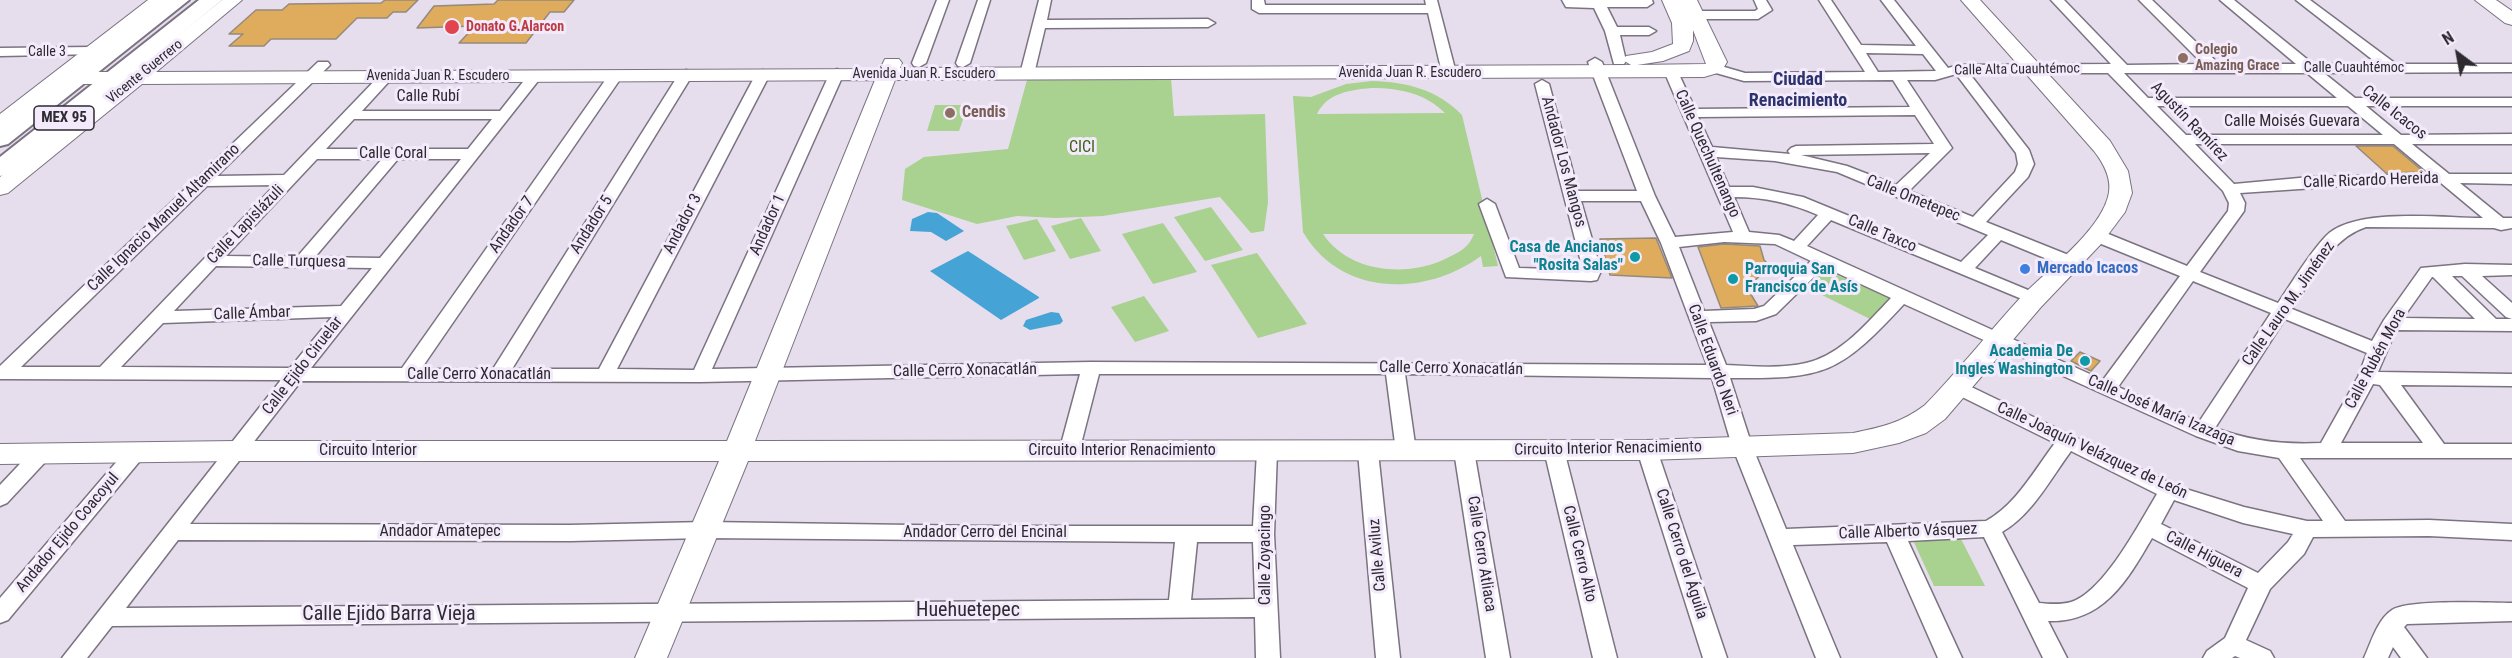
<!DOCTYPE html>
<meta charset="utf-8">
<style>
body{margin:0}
#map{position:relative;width:2512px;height:658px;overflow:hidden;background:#e6dded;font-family:"Roboto Condensed",sans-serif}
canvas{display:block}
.north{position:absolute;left:2428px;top:24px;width:60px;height:60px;-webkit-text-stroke:4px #f3eafb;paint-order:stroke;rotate:328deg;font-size:16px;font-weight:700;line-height:24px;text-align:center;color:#2d2a30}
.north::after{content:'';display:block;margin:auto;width:21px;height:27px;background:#2d2a30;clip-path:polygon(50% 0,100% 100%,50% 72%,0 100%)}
</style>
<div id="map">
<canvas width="2512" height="658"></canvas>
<div class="north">N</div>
</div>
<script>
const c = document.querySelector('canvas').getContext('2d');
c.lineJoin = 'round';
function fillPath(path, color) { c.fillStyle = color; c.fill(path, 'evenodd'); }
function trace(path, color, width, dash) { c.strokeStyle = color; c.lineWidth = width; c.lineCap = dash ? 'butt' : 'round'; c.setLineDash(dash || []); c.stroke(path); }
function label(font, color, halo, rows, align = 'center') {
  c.font = font + ' "Roboto Condensed",sans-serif'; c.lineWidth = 6; c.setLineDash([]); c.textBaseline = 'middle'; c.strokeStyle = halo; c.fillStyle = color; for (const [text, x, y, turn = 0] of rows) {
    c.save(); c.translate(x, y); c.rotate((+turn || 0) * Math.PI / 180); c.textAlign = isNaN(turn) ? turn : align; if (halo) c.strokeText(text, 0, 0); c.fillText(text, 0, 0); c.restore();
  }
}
fillPath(new Path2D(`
 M1171,78L1174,116L1265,114L1268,202L1264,231L1251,233L1220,197L1103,216L1056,218L1017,216L977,224L902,200L905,169L924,157L1008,149L1027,80Z
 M1372,81C1407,82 1438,90 1462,115L1498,266L1483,267L1481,256C1425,297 1341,297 1303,232L1293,96L1311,97L1346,84ZM1371,88C1399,88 1425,93 1445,113L1317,114C1327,93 1350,90 1371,88ZM1323,234H1474C1469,247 1460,252 1447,258C1408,278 1349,273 1323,234Z
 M935,105H968L959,131H927Z
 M1211,207L1243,250L1205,261L1174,217Z
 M1081,218L1101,251L1070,259L1051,226Z
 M1037,219L1056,251L1024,260L1006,226Z
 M1163,223L1197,272L1153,284L1122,234Z
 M1257,253L1307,324L1258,338L1211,265Z
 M1823,269L1893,299L1872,320L1804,286Z
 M1144,296L1169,331L1135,342L1111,307Z
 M1911,536L1960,537L1985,586H1934Z`), '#a9d18f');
fillPath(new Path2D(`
 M928,212L937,213L964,231L946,241L931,232L910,231L912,219Z
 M968,251L1039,297V298L1001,320L930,271Z
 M1051,312L1059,313L1063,321L1060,324L1030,330L1023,326L1026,320Z`), '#45a4d5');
const building = new Path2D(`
 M385,0H418L406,12H393L387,18H357L336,39H271L264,46H229L243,34H229L256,10H282L289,4L381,3Z
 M498,0H574L564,12H550L526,43H459L475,26L417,28L434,6L494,4Z
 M2356,146H2393L2424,172L2386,173Z
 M1656,238L1672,278L1610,275L1600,239Z
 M1724,244L1760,246L1764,260L1770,266L1747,288L1758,306L1721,308L1698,247Z
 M2080,352L2100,361L2091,371L2071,361Z`);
fillPath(building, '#deac5c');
trace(building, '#948a7c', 1.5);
const street = new Path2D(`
 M937,0H949L926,63L919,67L914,66L912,63Z
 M978,0H990L970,63L963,67L958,66L956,63Z
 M1039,0H1051L1047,20L1208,19L1215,23L1208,27L1045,28L1034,74L1027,78L1020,74Z
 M1252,0H1264L1265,5H1426L1425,0H1437L1456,73L1449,77L1442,73L1428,13H1259L1252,9Z
 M1562,0H1652L1653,3L1647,7H1607L1617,27H1649L1656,31L1649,35H1620L1626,61L1624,64H1614L1605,31L1594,8L1566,7Z
 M1754,0H1766L1772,10L1758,19H1681L1674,15L1681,11H1755L1758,9Z
 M1819,0H1831L1861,45L1916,46L1881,0H1894L1948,68L1959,65L2111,64L2051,0H2064L2127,65L2203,64L2139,0H2152L2219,64H2296L2220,0H2234L2313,64H2378L2296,0H2310L2396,64H2512V72L2324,73L2355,98H2512V106H2366L2401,135L2512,134V144H2412L2449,174H2512V184L2460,183L2503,218H2512V228L2501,230L2494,228L2366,227C2331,238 2312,279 2292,309L2372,341L2384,320L2421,268L2465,264L2512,265V275L2482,276L2512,303V319L2506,317L2462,276H2452L2496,319H2512V331L2396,330L2378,372L2512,374V386L2401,385L2444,444H2512V458H2300L2345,521L2429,520L2512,524V540L2429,536L2313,537L2304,554L2270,589L2246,640L2270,651L2274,658H2240L2235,656L2232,658H2203L2207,651L2225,638L2248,588L2152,538C2127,581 2103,623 2048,621L2067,658H2043L1984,537L1908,541L1962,658H1938L1887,542L1793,545L1840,658H1816L1732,446L1712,378L1405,374L1416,451L1413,456L1406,458L1399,456L1396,451L1386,374H1099L1079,452L1076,457L1069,459L1062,457L1059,452L1080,374L700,382L301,381L190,524L570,525L706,522L980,526H1253L1257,451L1260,446L1267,444L1274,446L1277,451L1274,534L1280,658H1256L1255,617L112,626L87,658H62L281,380L0,379V366L318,62H328L330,65L217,176L284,175L382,73H392L394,76L362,111H500L530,73H540L542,76L311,368H402L611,72H621L623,75L421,369H493L679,74L686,70L691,71L693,74L512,369H599L756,74L763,70L770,74L617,369L694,370L830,73L837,69L844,73L712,369L1091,362L1707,365L1661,243L1641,201H1581L1601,271L1597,280L1591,281L1506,277L1479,204L1487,199L1495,204L1519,268L1583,270L1535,84L1542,80L1549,84L1578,191H1637L1588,62L1595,58L1602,62L1655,196L1675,237L1733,232L1664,71L1666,68H1676L1695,109L1910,107L1893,80L1744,81L1709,71L1707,68L1714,64L1745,73L1865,72ZM1866,53L1923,54L1936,71L1878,72ZM1969,73H2108L2223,191L2229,203L2228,211L2187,266L2101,231H2089L2087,235L2089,239L2180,276L2103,380L1807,246L1831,220L2034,304L2040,303L2043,299L2040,295L1975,268L2001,240L2064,266H2076L2078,262L2076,258L1986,222L2028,177L2034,164L2029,150ZM2124,73H2307L2337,98H2148ZM1956,74L2016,153L2018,164L2015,172L1973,217L1909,191L1952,148L1907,80H1935ZM2157,106H2348L2383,135H2186ZM1915,115L1934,144L1796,146L1791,148L1788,151L1790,154L1712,147L1698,117ZM354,119H492L468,149H326ZM2195,144H2394L2430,174L2310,177L2234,184ZM1930,153L1896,185L1847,166L1801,155ZM1716,157L1775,161L1837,172L1988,235L1961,262L1803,197L1753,187H1729ZM317,159H382L297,257L226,256ZM398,159H461L380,258L315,257ZM2389,183H2441L2483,218C2443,218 2354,207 2326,236C2308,255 2293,281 2278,303L2200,272L2244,211L2245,203L2240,193ZM275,185L100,367H21L207,186ZM1734,197C1764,197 1791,203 1818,215L1794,241L1779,235L1749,232ZM1724,242L1775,244L1811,261L1764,306L1754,309L1704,311L1679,247ZM216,266L372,268L341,306L174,311ZM1824,267L1891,298C1867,323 1841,355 1806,363C1781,369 1752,366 1726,365L1709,322L1756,321L1776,314ZM2432,277H2433L2475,319L2403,318ZM2193,281L2271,313L2199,422L2118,387ZM1904,304L2196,436L2238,451L2279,458L2323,521H2307L2244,507L2176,486L1959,381L1952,382L1950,387L1952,392L2055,443C2035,469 2016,505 1986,521L1786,529L1752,446L1730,378C1826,379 1839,374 1904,304ZM332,317L290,368L121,367L163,323ZM2285,319L2367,353L2358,377L2321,443C2283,445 2250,441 2215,428ZM2373,384L2380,385L2423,443H2341ZM2071,451L2157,494C2140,522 2104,592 2071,602C2061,605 2049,604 2039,603L2002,532C2032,515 2051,478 2071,451ZM2174,500L2243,523L2293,534L2288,542L2258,573L2161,524ZM706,538L1175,542L1169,600L126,608L178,540L570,541ZM1197,542H1253L1255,599L1191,600Z
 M93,47L100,51L98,54L0,56V48Z
 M1554,443L1561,445L1564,450L1617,658H1593L1544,450L1547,445Z
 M1647,443L1654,445L1657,450L1727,658H1703L1637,450L1640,445Z
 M137,444L144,446L147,451L144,456L8,620L0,623V598L130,446Z
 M1464,444L1471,446L1474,451L1510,658H1486L1454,451L1457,446Z
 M1368,445L1375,447L1378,452L1400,658H1376L1358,452L1361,447Z
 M41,447L48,449L51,454L48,459L7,503L0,506V485L34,449Z
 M2512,603V621L2407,624L2404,627L2427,658H2401L2393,647L2388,658H2364C2371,643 2377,620 2392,610C2409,599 2488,603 2512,603Z`);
const secondary = new Path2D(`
 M148,0H168L79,72H132L222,0H242L156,72L880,69L885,59H899L902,63L900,68L1631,65L1623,60L1626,56L1652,52L1673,44L1672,23L1662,0H1697L1727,62L1721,72L1704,77L895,80L755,441L1647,440L1853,433C1882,427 1901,423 1925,405C1959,370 1989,332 2022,296C2048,269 2098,233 2108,197C2113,180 2104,164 2094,151L1961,0H1980L2110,141L2128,171L2132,193L2125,212L2101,244L2041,307L1945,419L1926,433L1899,443L1853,453L1647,460L748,461L667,658H635L719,461H236L0,464V444L236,441H727L875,80L142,84L8,193L0,195V177L117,84H64L7,128L0,130V114ZM1693,30L1706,64L1637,65L1663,61L1689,51L1693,41Z
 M2475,0H2496L2512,11V25L2505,23Z`);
const primary = new Path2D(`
 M166,0H189L8,144L0,146V127Z
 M199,0H222L9,174L0,176V157Z`);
trace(street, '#7b7382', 3);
trace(secondary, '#7b7382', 2);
trace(primary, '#7b7382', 4);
fillPath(street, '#fff');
fillPath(secondary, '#fff');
fillPath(primary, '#fff');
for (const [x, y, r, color] of [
 [452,27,8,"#e0444e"],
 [2183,58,6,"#8d6e63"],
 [950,113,6,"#8d6e63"],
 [1635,257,6,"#0f9aa8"],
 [2025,269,6,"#3f7fe0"],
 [1733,279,6,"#0f9aa8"],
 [2085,361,6,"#0f9aa8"]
]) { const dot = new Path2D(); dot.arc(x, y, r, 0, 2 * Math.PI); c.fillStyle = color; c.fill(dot); trace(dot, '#f3eafb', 2); }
label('bold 14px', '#be3a42', '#f3eafb', [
 ["Donato G.Alarcon",466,27]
], 'left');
label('bold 14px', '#785e54', '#f3eafb', [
 ["Colegio",2195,50],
 ["Amazing Grace",2195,66]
], 'left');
label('14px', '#2d2a30', '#f3eafb', [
 ["Calle 3",47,52],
 ["Calle Cuauhtémoc",2354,68],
 ["Calle Alta Cuauhtémoc",2017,70,-1],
 ["Vicente Guerrero",145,72,-39],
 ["Avenida Juan R. Escudero",1410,73],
 ["Avenida Juan R. Escudero",924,74],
 ["Avenida Juan R. Escudero",438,76]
]);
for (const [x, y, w] of [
 [64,118,60]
]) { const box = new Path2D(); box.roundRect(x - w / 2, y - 12, w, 24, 4.5); c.fillStyle = '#f3eafb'; c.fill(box); trace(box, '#2d2a30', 1.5); }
label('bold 15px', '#2d2a30', null, [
 ["MEX 95",64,118]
]);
label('16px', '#2d2a30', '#f3eafb', [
 ["Calle Rubí",428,97],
 ["Calle Icacos",2394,113,38],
 ["Agustín Ramírez",2189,122,46],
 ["Calle Moisés Guevara",2292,122],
 ["Calle Coral",393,154],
 ["Calle Quechultenango",1707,154,66],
 ["Andador Los Mangos",1563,162,75],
 ["Calle Ricardo Hereida",2371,181,-2],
 ["Calle Ometepec",1913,199,22],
 ["Calle Ignacio Manuel Altamirano",164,218,-44],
 ["Andador 3",683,224,-63],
 ["Calle Lapislázuli",246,225,-46],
 ["Andador 7",512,225,-55],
 ["Andador 5",592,225,-58],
 ["Andador 1",768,225,-66],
 ["Calle Taxco",1882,234,23],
 ["Calle Turquesa",299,262,1],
 ["Calle Lauro M. Jiménez",2289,304,-55],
 ["Calle Ámbar",252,314,-2],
 ["Calle Rubén Mora",2376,359,-62],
 ["Calle Eduardo Neri",1712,360,70],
 ["Calle Ejido Ciruelar",303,366,-52],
 ["Calle Cerro Xonacatlán",1451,369,1],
 ["Calle Cerro Xonacatlán",965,371,-1],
 ["Calle Cerro Xonacatlán",479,375],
 ["Calle José María Izazaga",2161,411,23],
 ["Circuito Interior Renacimiento",1608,449,-1],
 ["Circuito Interior",368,451],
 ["Circuito Interior Renacimiento",1122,451],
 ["Calle Joaquín Velázquez de León",2092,451,25],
 ["Andador Amatepec",440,532],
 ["Calle Alberto Vásquez",1908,532,-2],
 ["Andador Ejido Coacoyul",68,533,-50],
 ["Andador Cerro del Encinal",985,533],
 ["Calle Cerro Atliaca",1481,554,81],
 ["Calle Cerro Alto",1579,554,76],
 ["Calle Cerro del Águila",1681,554,72],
 ["Calle Zoyacingo",1266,555,-90],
 ["Calle Aviluz",1378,555,-95],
 ["Calle Higuera",2204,555,27]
]);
label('bold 16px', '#785e54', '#f3eafb', [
 ["Cendis",962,113]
], 'left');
label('16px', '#3a6214', '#f3eafb', [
 ["CICI",1082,148]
]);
label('bold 16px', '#0d838f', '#f3eafb', [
 ["Casa de Ancianos",1623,248],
 ["\"Rosita Salas\"",1623,266],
 ["Parroquia San",1745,270,"left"],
 ["Francisco de Asís",1745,288,"left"],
 ["Academia De",2073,352],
 ["Ingles Washington",2073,370]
], 'right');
label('bold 16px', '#366cbe', '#f3eafb', [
 ["Mercado Icacos",2037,269]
], 'left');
label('bold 18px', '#2c326c', '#f3eafb', [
 ["Ciudad",1798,80],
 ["Renacimiento",1798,101]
]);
label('20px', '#2d2a30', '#f3eafb', [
 ["Huehuetepec",968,611],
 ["Calle Ejido Barra Vieja",389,615]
]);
</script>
